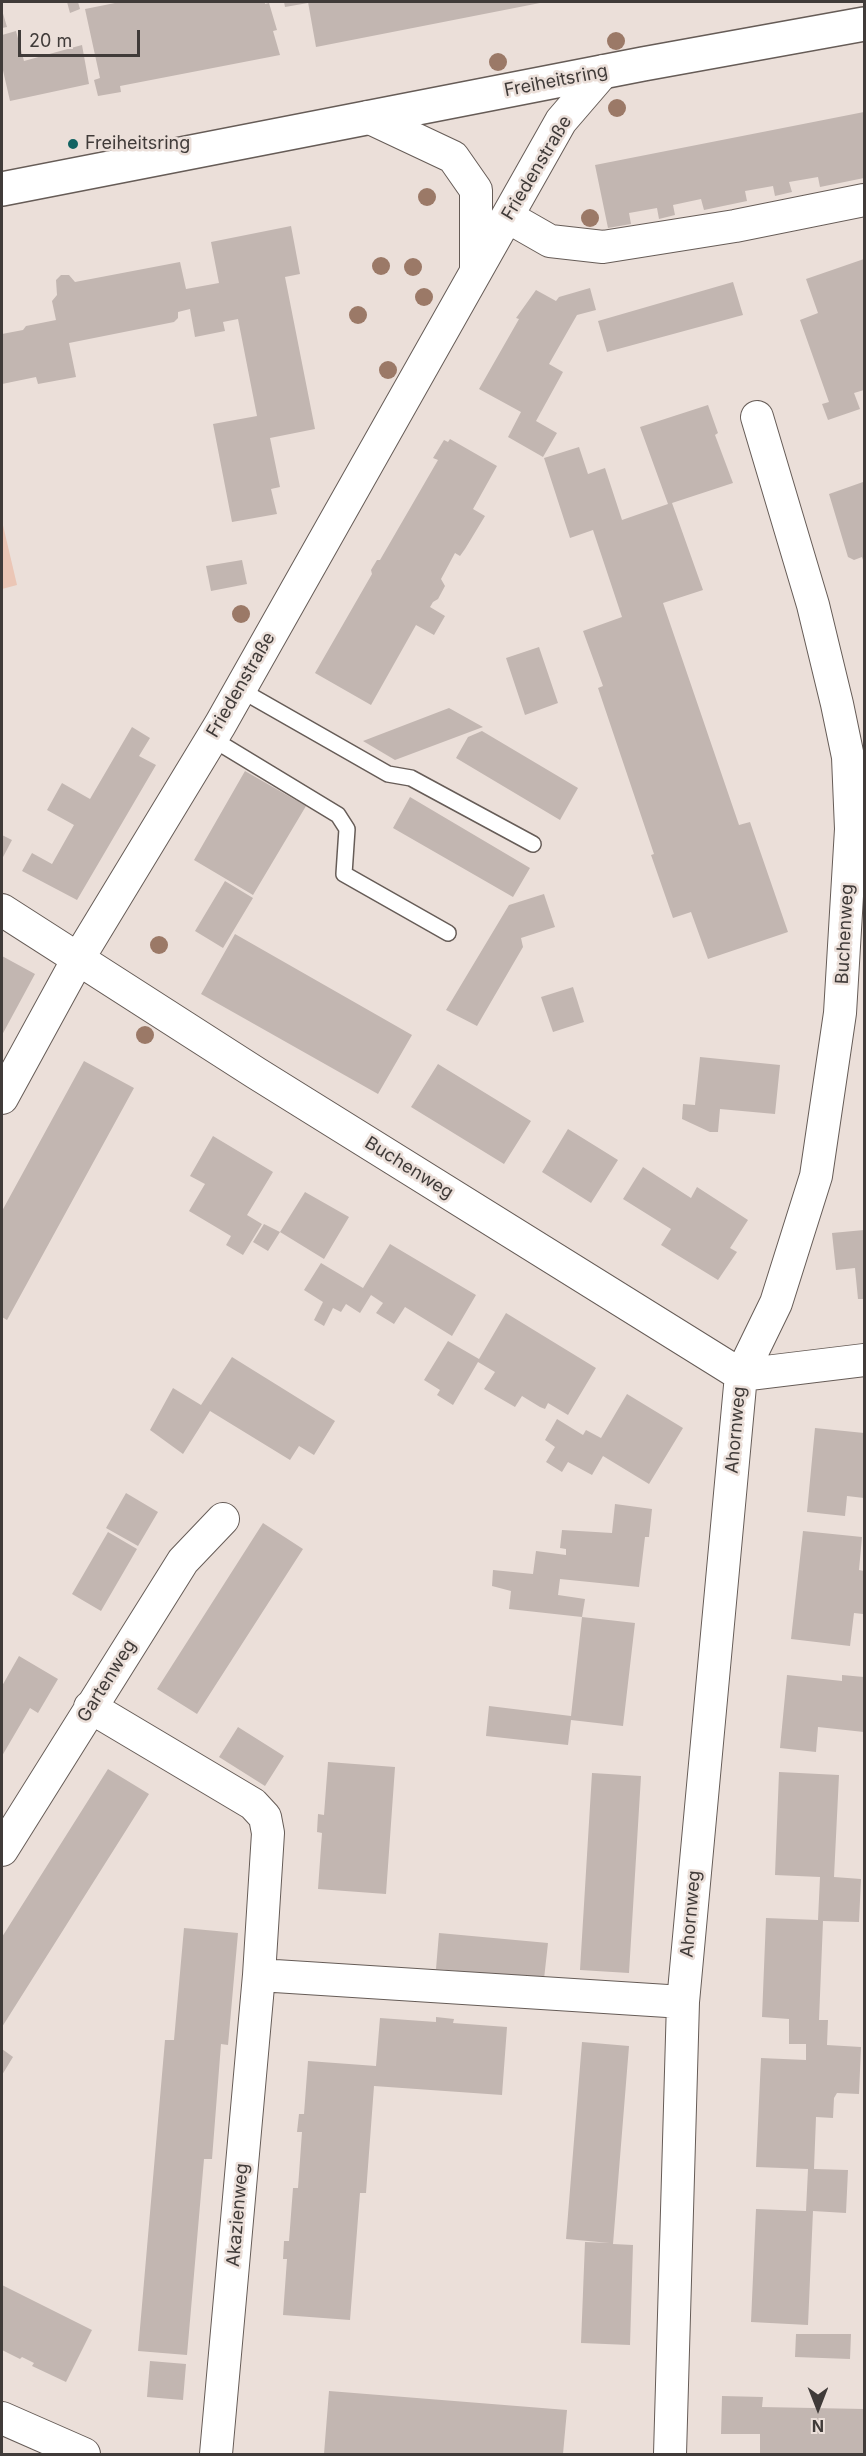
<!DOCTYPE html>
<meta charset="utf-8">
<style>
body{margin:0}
#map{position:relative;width:866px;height:2456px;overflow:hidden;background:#ebdfd9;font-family:Inter,sans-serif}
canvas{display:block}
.frame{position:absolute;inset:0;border:3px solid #403b39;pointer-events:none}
.north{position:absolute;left:788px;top:2378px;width:60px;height:60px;-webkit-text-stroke:4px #ebdfd9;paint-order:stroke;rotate:180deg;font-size:16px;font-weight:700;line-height:24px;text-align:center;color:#403b39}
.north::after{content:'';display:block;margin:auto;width:21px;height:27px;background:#403b39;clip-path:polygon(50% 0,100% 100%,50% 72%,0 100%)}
.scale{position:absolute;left:18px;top:30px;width:122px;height:27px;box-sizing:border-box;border:3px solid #403b39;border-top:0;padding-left:8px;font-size:18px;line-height:21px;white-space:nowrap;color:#403b39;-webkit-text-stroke:4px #ebdfd9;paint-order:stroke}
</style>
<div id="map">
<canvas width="866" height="2456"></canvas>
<div class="frame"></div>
<div class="north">N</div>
<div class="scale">20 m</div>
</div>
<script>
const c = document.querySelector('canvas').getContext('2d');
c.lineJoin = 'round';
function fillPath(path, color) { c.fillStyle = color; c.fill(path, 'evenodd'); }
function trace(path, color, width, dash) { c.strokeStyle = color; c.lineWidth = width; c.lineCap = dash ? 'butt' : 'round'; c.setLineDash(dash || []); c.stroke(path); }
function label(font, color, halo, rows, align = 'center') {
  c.font = font + ' Inter,sans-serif'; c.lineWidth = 5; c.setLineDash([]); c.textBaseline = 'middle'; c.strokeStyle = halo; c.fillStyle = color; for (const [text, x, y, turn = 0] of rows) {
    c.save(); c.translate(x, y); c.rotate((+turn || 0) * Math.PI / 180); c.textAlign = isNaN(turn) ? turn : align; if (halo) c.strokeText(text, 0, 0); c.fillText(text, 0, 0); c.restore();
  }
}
fillPath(new Path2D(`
 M2,521L17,585L2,589Z`), '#ebc6b6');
fillPath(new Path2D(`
 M67,2H78L80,9L70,13Z
 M120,2H265V4L269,3L277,30L273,31L280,55L120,86L121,92L98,96L94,80L100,78L85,9Z
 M284,2H307L308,3L285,7Z
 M308,2H540V3L316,47Z
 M2,10L7,27L2,28Z
 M16,31L24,61L82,45L89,84L10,101L2,66V35Z
 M864,112V178L820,187L818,177L789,182L792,192L775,196L773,186L745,191L747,201L704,210L701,199L673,205L675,215L659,219L657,208L629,213L631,224L608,228L595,165Z
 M291,226L300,274L285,277L315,429L270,438L280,487L271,489L277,514L232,522L213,424L257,416L238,319L223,322L225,331L195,337L190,309L178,312V318L174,322L69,343L76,377L38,384L36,377L2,384V334L23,330L26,326L56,320L52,301L57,295L56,280L61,275H69L75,282L180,262L186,289L219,283L211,242Z
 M864,259V390L854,393L860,409L828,420L822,404L829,402L800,320L818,313L806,279Z
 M733,282L743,315L607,352L598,321Z
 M590,288L596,310L577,315L549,364L563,372L536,421L557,433L543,457L508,437L521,412L479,389L519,319L516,318L536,290L556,301L559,297Z
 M708,405L718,433L715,435L733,483L672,503L703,590L663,603L739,825L750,822L788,932L708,959L691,912L673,918L651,855L654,854L598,688L603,686L583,631L622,617L593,530L570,538L544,458L579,447L588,474L605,468L622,520L668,504L640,427Z
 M450,439L497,466L473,509L485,516L465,549L460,556L455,553L441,579L445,586L438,599L433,602L430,607L445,616L434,635L416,625L371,705L315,673L372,574L371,570L377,560H380L438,460L433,458L444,440L448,442Z
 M863,482L864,487V563L862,557L854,560L848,557L829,494Z
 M242,560L247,584L211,591L206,566Z
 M539,647L558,703L525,715L506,658Z
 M449,708L483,727L395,760L363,741Z
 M132,727L150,738L139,756L156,765L77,900L22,871L32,853L52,864L74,825L47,810L62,783L90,799Z
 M482,731L578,788L560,820L456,758L468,737Z
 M245,771L306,806L253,895L194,860Z
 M410,797L530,868L513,897L393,828Z
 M2,835L12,840L2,859Z
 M225,881L253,898L223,948L195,931Z
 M544,894L555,927L521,938L523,947L477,1026L446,1010L509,905Z
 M235,934L412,1035L378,1094L201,994Z
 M2,956L35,974L2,1035Z
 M573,987L584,1022L553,1032L541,997Z
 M700,1057L780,1065L775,1114L720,1109L718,1132H710L682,1119L683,1104L695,1105Z
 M84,1061L134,1088L7,1320L2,1317V1211Z
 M438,1064L531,1121L504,1164L411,1107Z
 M568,1129L618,1160L591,1203L542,1172Z
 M213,1136L273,1172L247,1215L262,1224L243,1255L226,1245L231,1236L189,1211L205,1184L190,1176Z
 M643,1167L691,1198L697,1187L748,1220L730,1248L737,1252L718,1280L661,1245L671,1229L623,1199Z
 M305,1192L349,1217L324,1259L280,1232L268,1251L253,1242L264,1224L280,1232Z
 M864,1230V1299H858L855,1268L836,1270L832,1233Z
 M390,1244L476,1295L452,1336L405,1307L394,1324L376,1313L383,1303L371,1295L360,1313L346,1304L341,1312L333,1308L324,1326L314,1320L323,1302L304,1290L321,1263L363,1288Z
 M506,1313L596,1368L568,1415L548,1403L545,1409L540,1407L522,1396L515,1407L484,1389L495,1372L478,1362L453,1405L437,1395L440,1390L424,1380L448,1341L479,1359Z
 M232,1357L335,1421L314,1455L299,1446L290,1460L210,1411L183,1454L150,1430L173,1388L201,1405Z
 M627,1394L683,1428L649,1484L603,1456L592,1475L568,1462L562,1472L546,1462L555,1447L545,1440L557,1419L583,1435L586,1430L601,1438Z
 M815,1428L864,1433V1498L847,1496L845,1516L807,1512Z
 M126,1493L158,1512L138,1546L106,1528Z
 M615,1504L652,1509L649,1537H645L639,1587L560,1579L558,1595L585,1599L582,1617L635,1623L623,1726L571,1720L568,1745L486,1736L489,1706L571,1716L582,1617L509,1609L511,1591L492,1586L493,1570L533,1574L536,1551L566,1555V1549L560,1548L562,1530L612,1533Z
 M263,1523L303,1549L197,1714L157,1689Z
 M803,1531L862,1537L859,1570L864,1571V1601L863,1614L854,1613L850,1646L791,1639Z
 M108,1532L137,1549L101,1611L72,1594Z
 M19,1656L58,1679L38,1713L30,1708L2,1756V1686Z
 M787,1675L842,1681V1675L864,1677V1732L818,1727L816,1752L780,1748Z
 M238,1727L284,1756L265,1786L219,1757Z
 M328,1762L395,1767L386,1894L318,1889L322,1833L317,1832L318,1814L324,1815Z
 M108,1769L149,1794L2,2027V1937Z
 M779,1772L839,1775L834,1877L861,1879L859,1922L823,1921L819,2020H828L827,2045L861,2047L859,2094L837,2093L834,2098L833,2118L816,2117L814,2169L848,2170L846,2213L813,2211L808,2325L751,2322L756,2209L806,2211L808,2169L756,2167L761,2058L806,2060V2044H789V2019L762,2017L766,1918L818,1920L820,1877L775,1875Z
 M592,1773L641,1776L629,1973L580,1970Z
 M184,1928L238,1933L228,2045L221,2044L212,2159H204L187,2355L138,2351L165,2040H174Z
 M439,1933L548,1943L544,1979L436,1969Z
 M436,2017L454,2019L453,2023L507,2027L502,2095L374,2086L366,2193H360L350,2320L283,2315L287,2259H283L284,2241H289L293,2188H298L302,2132H297L299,2114H304L308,2061L376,2066L380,2018L436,2022Z
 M582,2042L629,2046L613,2244L633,2245L630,2345L581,2343L585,2242L610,2243L566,2239Z
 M2,2049L13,2057L2,2075Z
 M2,2285L92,2330L66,2382L32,2366L34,2363L22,2357L20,2359L2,2350Z
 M796,2334H851L850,2359L795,2357Z
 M150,2361L186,2364L183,2400L147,2397Z
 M329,2391L567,2410L563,2454H324Z
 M722,2396L763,2397L762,2407L864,2409V2454H760V2434H721Z`), '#c2b6b1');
const service = new Path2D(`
 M239,689L388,774L411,778L533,844
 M211,738L338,815L347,829L344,874L448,933`);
const minor = new Path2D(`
 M368,117L453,157L476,190V269
 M508,217L550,241L603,247L735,226L864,200
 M2,910L256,1073L741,1375L864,1360
 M2,1098L78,959L220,725L561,121L604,71
 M90,1707L253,1804L265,1817L268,1833L259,1975
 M2,1850L183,1561L223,1519
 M2,2418L84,2454
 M216,2454L259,1975L683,2002
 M670,2454L683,2002L741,1375L776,1303L816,1176L840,1013L851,829L848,757L837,704L813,605L757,417`);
const secondary = new Path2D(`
 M2,189L643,64L864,24`);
trace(service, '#665c57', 18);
trace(minor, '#665c57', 34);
trace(secondary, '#665c57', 36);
trace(service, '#fff', 15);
trace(minor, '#fff', 32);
trace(secondary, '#fff', 33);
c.fillStyle = '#9b7967';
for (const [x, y] of [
 [616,41],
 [498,62],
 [617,108],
 [427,197],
 [590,218],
 [381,266],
 [413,267],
 [424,297],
 [358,315],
 [388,370],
 [241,614],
 [159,945],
 [145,1035]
]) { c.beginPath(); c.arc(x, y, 9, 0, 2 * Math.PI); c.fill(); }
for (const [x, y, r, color] of [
 [73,144,6,"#126362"]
]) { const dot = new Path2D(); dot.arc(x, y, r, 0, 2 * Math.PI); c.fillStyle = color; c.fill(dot); trace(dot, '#ebdfd9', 2); }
label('18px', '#403b39', '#ebdfd9', [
 ["Freiheitsring",556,81,-11],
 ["Friedenstraße",537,168,-59],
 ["Friedenstraße",241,685,-60],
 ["Buchenweg",845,934,-87],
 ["Buchenweg",409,1168,32],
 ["Ahornweg",736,1430,-85],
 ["Gartenweg",107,1681,-58],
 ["Ahornweg",691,1914,-85],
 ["Akazienweg",238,2215,-85]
]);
label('18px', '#403b39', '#ebdfd9', [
 ["Freiheitsring",85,144]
], 'left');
</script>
